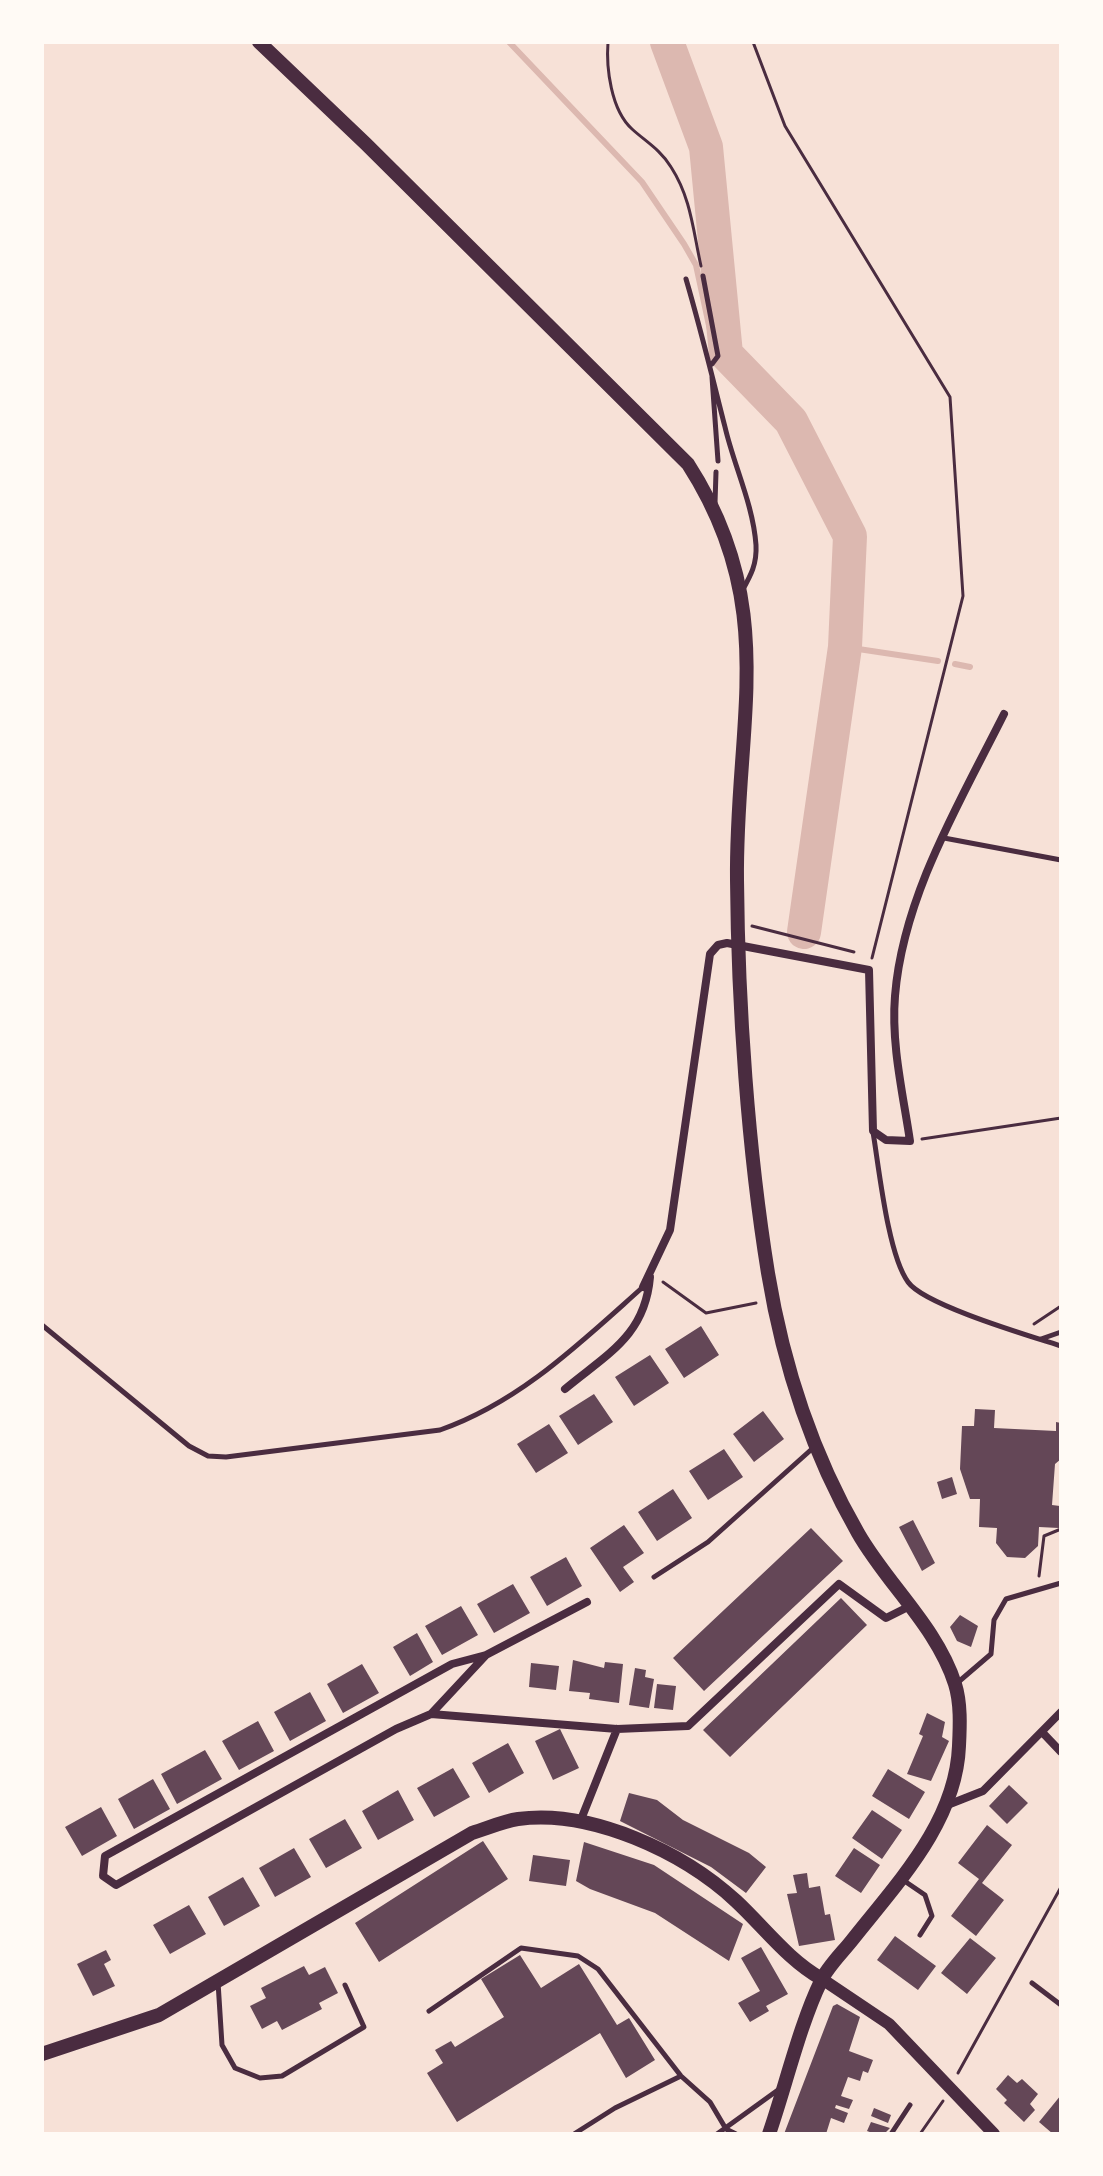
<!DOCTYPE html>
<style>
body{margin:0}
#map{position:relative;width:1103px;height:2176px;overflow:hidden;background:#f7e1d7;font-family:"Times New Roman",serif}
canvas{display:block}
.frame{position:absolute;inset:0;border:44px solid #fffaf5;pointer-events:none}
</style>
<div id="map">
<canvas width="1103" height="2176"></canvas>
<div class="frame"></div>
</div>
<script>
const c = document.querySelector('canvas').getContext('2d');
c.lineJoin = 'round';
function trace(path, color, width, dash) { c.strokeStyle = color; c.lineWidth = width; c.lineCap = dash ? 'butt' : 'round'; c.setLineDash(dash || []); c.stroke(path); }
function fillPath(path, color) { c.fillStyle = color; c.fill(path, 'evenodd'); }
trace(new Path2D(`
 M509,42L642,182L684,244L696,265L713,344
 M725,353L726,354
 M845,647L938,661
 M955,664L970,667`), '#dcb8b0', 6);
trace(new Path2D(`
 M667,42L706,147L726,354L791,421L850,536L845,647L804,932`), '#dcb8b0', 34);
fillPath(new Path2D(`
 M701,1326L719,1355L684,1378L665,1349Z
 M650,1355L669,1383L634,1406L615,1377Z
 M594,1394L613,1422L578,1445L559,1416Z
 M975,1409L995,1410L994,1428L1056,1431V1422L1061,1423V1459L1055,1464L1052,1505L1060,1506L1059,1528L1039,1527L1038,1546L1025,1558L1007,1557L996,1543L997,1528L979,1527L980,1499H970L960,1469L962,1426H974Z
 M763,1411L784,1439L754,1462L733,1434Z
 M549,1424L568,1453L536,1473L517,1444Z
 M724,1449L743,1477L708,1500L689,1471Z
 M952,1477L957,1494L942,1499L937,1482Z
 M673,1489L692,1518L657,1541L638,1512Z
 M913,1520L935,1563L922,1571L899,1527Z
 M624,1525L644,1553L623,1567L634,1582L620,1592L590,1548Z
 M811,1528L843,1561L704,1691L673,1658Z
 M566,1557L582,1586L547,1606L530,1577Z
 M513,1584L530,1613L494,1633L477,1604Z
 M841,1598L867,1625L730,1757L703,1730Z
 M461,1606L478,1635L442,1655L425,1626Z
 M960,1615L978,1626L971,1647L957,1641L950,1627Z
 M417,1633L433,1662L410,1676L393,1647Z
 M573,1660L604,1668L605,1662L623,1664L619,1703L589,1699L590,1693L569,1691Z
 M531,1663L559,1666L556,1690L529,1687Z
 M362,1664L379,1693L343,1713L327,1684Z
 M635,1668L646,1670L645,1677L654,1679L649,1708L629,1705Z
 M657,1684L676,1686L673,1710L654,1708Z
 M310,1692L326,1721L290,1741L274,1712Z
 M927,1713L945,1722L942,1737L949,1741L931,1781L907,1774L923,1736L919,1734Z
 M258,1721L274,1751L239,1770L222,1741Z
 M560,1729L579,1768L553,1780L535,1741Z
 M508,1743L524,1773L489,1793L472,1763Z
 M205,1750L222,1779L177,1804L161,1774Z
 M453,1768L470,1797L434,1817L417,1788Z
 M888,1769L925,1792L909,1819L872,1796Z
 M153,1779L170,1809L134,1829L118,1799Z
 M1009,1785L1028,1803L1007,1824L989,1806Z
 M398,1790L414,1820L378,1840L362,1811Z
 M629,1793L657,1800L683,1820L749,1853L766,1867L746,1893L711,1867L620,1821Z
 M101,1807L117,1836L82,1856L65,1827Z
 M872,1810L902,1830L882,1859L852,1838Z
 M345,1819L362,1848L326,1868L309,1839Z
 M987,1825L1012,1845L982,1883L1004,1900L976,1936L951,1916L979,1879L958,1863Z
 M483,1841L508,1879L379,1962L355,1923Z
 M584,1842L654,1865L743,1924L729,1961L655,1913L590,1889L576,1881Z
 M294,1848L311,1877L275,1897L259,1868Z
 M854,1848L880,1865L861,1893L835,1876Z
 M533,1855L570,1860L566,1886L529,1881Z
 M807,1873L809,1888L820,1886L825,1915L830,1914L835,1940L799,1946L787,1894L797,1893L793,1875Z
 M243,1877L260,1906L224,1926L208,1897Z
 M189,1905L206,1934L170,1954L153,1925Z
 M895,1936L936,1966L918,1990L877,1960Z
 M970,1938L996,1958L967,1994L941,1973Z
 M761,1947L788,1994L766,2006L769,2011L750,2022L738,2003L760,1991L741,1958Z
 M106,1950L111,1960L104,1964L115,1986L93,1996L77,1964Z
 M520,1955L541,1988L579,1964L617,2025L629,2018L655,2060L626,2078L600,2033L457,2122L427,2073L443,2063L435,2050L451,2041L455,2047L504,2017L481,1979Z
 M304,1966L309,1975L325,1967L338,1993L319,2003L322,2009L282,2030L277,2021L262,2029L250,2006L266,1998L261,1988Z
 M837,2004L860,2017L849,2051L873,2060L868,2073L863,2071L860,2081L848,2077L841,2096L853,2100L849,2109L836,2105L835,2108L848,2113L844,2123L831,2118L826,2134H784L833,2006Z
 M1008,2075L1017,2083L1022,2079L1038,2094L1030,2104L1035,2110L1024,2122L1004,2103L1007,2100L996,2089Z
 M1061,2095V2134H1053L1039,2122Z
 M874,2108L891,2115L888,2123L871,2116Z
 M871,2122L890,2128L884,2134H875L867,2131Z`), '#644757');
trace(new Path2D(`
 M608,42C606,68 611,110 632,129C645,141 661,150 671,167C691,198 693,230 701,266
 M753,42L785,126L950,397L963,596L872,958
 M752,926L854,952
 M922,1139L1061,1118
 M663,1282L706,1313L756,1303
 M1034,1324L1061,1306
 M1039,1576L1044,1536L1061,1529
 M958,2073L1061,1887
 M920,2134L943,2101`), '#4a2c40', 3);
trace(new Path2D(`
 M703,276L718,356L712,364
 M686,279C701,330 712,376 725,427C734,466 753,504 756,545C757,564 751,575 742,591
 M712,377L718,461
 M715,503L716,472
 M944,838L1061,860
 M873,1132C879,1168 888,1255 908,1282C924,1305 1030,1336 1061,1346
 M42,1325L189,1446L208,1456L226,1457L440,1430C520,1402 580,1343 643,1287
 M1041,1339L1061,1332
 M654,1577L708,1542L813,1448
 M956,1684L991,1654L994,1620L1006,1599L1061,1583
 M903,1880L925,1895L932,1916L920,1935
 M218,1982L222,2045L235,2068L260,2078L282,2076L364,2027L345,1985
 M1032,1983L1061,2005
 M429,2011L521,1948L578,1956L598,1969L681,2076L710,2102L726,2129L736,2134
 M574,2134L615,2108L681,2076
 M717,2134L778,2090
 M891,2134L910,2105`), '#4a2c40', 5);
trace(new Path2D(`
 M643,1287L670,1230L710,954L718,945L727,943L869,970L873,1131L886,1140L910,1141C903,1094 891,1044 895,996C903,896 960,802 1004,714
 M565,1389C607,1354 645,1336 650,1277
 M486,1655L431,1714L396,1729L116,1885L103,1876L105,1856L452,1664L486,1655L587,1602
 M431,1714L617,1729L688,1726L839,1584L886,1618L910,1606
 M1042,1732L1061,1752
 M945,1806L983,1791L1061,1712
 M580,1822L617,1729`), '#4a2c40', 8);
trace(new Path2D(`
 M822,1979L889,2024L994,2134`), '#4a2c40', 12);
trace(new Path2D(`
 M259,42L366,144L688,464C781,608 735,723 737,880C738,1005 748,1150 768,1273C783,1364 812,1453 858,1533C887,1584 937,1627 955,1684C961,1703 960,1726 959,1746C956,1822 898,1882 853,1939C843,1952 828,1966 821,1981C800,2024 785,2088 769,2134
 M42,2054L159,2015L472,1833C486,1829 503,1821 518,1819C591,1809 683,1852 736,1901C764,1927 788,1960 822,1979`), '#4a2c40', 14);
</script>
